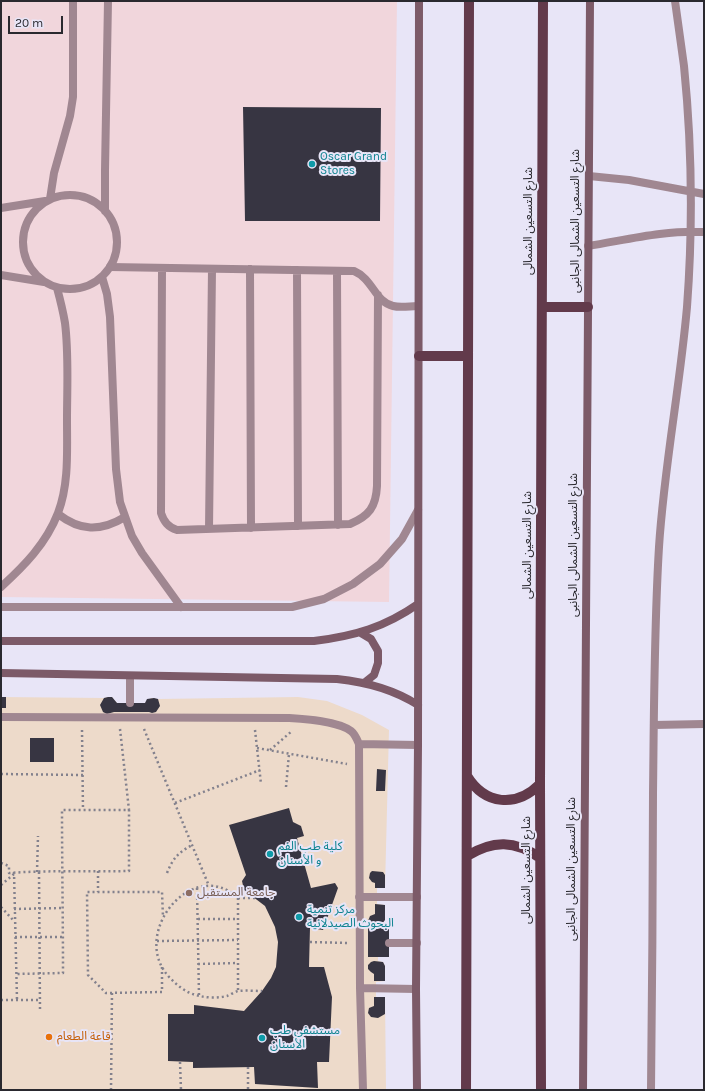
<!DOCTYPE html>
<meta charset="utf-8">
<style>
body{margin:0}
#map{position:relative;width:705px;height:1091px;overflow:hidden;background:#e8e5f7;font-family:Karla,sans-serif}
canvas{display:block}
.frame{position:absolute;inset:0;border:2px solid #2a292f;pointer-events:none}
.scale{position:absolute;left:8px;top:16px;width:55px;height:18px;box-sizing:border-box;border:2px solid #2a292f;border-top:0;padding-left:5px;font-size:12px;line-height:14px;white-space:nowrap;color:#2a292f;-webkit-text-stroke:3px #e8e5f7;paint-order:stroke}
</style>
<div id="map">
<canvas width="705" height="1091"></canvas>
<div class="frame"></div>
<div class="scale">20 m</div>
</div>
<script>
const c = document.querySelector('canvas').getContext('2d');
c.lineJoin = 'round';
function fillPath(path, color) { c.fillStyle = color; c.fill(path, 'evenodd'); }
function trace(path, color, width, dash) { c.strokeStyle = color; c.lineWidth = width; c.lineCap = dash ? 'butt' : 'round'; c.setLineDash(dash || []); c.stroke(path); }
function label(font, color, halo, rows, align = 'center') {
  c.font = font + ' Karla,"Noto Sans Arabic",sans-serif'; c.lineWidth = 4; c.setLineDash([]); c.textBaseline = 'middle'; c.strokeStyle = halo; c.fillStyle = color; for (const [text, x, y, turn = 0] of rows) {
    c.save(); c.translate(x, y); c.rotate((+turn || 0) * Math.PI / 180); c.textAlign = isNaN(turn) ? turn : align; if (halo) c.strokeText(text, 0, 0); c.fillText(text, 0, 0); c.restore();
  }
}
fillPath(new Path2D(`
 M1,1H397L389,602L1,597Z`), '#f1d6dc');
fillPath(new Path2D(`
 M1,697L104,698L108,697H112L117,703H145L151,698L158,699L298,697L327,701L362,715L389,730L385,888H377V904L385,905L384,923L382,924L377,925L378,928H389V957H378V961L383,962L385,966V981L376,982V997H385L386,1090H1Z`), '#eddaca');
fillPath(new Path2D(`
 M243,107L381,108L380,221H245Z
 M1,697H6V708H1Z
 M108,697H112L117,703H145L147,699L154,698L158,699L160,706L156,712L152,713L149,712H114L107,714L103,712L100,705L104,698Z
 M30,738H54V762H30Z
 M377,769L386,770L385,791H376Z
 M289,808L293,822L301,826L304,836L297,838L311,888L335,883L338,888L323,930L310,928L309,967H324L332,997L329,1062H317L318,1088L255,1084L254,1067L193,1068V1062L168,1061V1014H194V1005L244,1011L262,991L271,978L276,967L278,942L275,927L265,906L244,890L242,881L246,875L229,825Z
 M372,871L383,872L385,875V888H375V883L372,882L369,878L370,873Z
 M375,904L385,905V920L382,924L372,925L368,921L370,916L375,914Z
 M368,928H389V957H368Z
 M374,961L383,962L385,966V981H374V974L371,972L368,969V965L371,962Z
 M374,997H385V1014L378,1018L371,1017L368,1013L369,1008L374,1006Z`), '#373542');
trace(new Path2D(`
 M120,729L129,810
 M144,729L209,886
 M82,730L83,810
 M255,730L261,784
 M257,748L347,764
 M270,750L292,731
 M1,774L83,775
 M286,787L289,754
 M175,803L260,770
 M1,863L9,866V873C49,870 89,872 129,871V810H62C62,865 63,919 63,973L16,974
 M98,871V892
 M14,872L17,1000
 M37,872L38,836
 M39,872L40,1010
 M167,873C173,858 178,853 192,845
 M1,885L14,874
 M197,888L199,996
 M238,898V991
 M255,898H238C192,855 127,936 171,979C179,987 188,994 200,996C208,998 218,998 227,996C230,995 234,992 238,991C246,990 255,991 262,991
 M1,907L14,921
 M14,909L62,908
 M198,919H238
 M15,937H63
 M157,941L238,940
 M310,942L347,943
 M198,964L238,963
 M162,967V992L106,993L88,975L87,892H162L163,917
 M1,1000H40
 M180,1062L181,1090
 M248,1067V1090
 M111,1090L112,993`), '#83818d', 2.5, [2, 3]);
trace(new Path2D(`
 M110,267L354,271C373,279 375,302 393,306C401,308 410,306 418,306
 M162,268L161,513C164,522 168,527 177,530L350,524C369,516 376,507 377,486L378,295
 M250,269L251,528
 M297,270L298,526
 M337,271L338,525
 M209,529L212,269
 M130,703V676
 M1,717L289,718C305,719 338,721 351,731C355,734 357,739 359,744L360,988L363,1090
 M359,744L418,745
 M359,897H417
 M389,943H417
 M360,988L416,989`), '#a08791', 8);
trace(new Path2D(`
 M589,176L629,180L704,194
 M23 242a47 47 0 1 1 94 0a47 47 0 1 1-94 0Z
 M50,199L54,173L70,116L73,97V1
 M1,208L45,201
 M105,211V170L108,1
 M588,246C626,240 665,230 704,232
 M1,275L44,282
 M102,277L107,294L110,317L116,469L120,502L132,536L142,553L181,607
 M58,514C80,531 100,532 125,517
 M1,587C24,566 46,544 58,513C69,484 67,452 67,420C67,388 69,355 65,323C63,311 60,299 57,288
 M1,607H292L324,599L353,584L380,564L402,539L418,510
 M654,725L704,724
 M651,1090C652,991 653,893 653,794C654,711 654,629 659,547C664,467 680,387 687,307C693,227 692,146 684,66C681,44 678,23 675,1`), '#a08791', 8);
trace(new Path2D(`
 M361,633L371,639L378,651V663L374,675L364,683
 M1,641H314C355,636 385,627 418,604
 M1,673L337,679C366,682 393,689 418,705
 M417,1090L416,989L418,745L419,1
 M583,1090L590,1`), '#7c5a68', 8);
trace(new Path2D(`
 M542,307H588
 M419,356H467
 M467,776C485,805 516,808 540,784
 M467,856C493,840 515,840 540,858
 M466,1090L469,1
 M541,1090L540,784L543,1`), '#623a4b', 10);
for (const [x, y, r, color] of [
 [312,164,4,"#0f9aa8"],
 [270,854,4,"#0f9aa8"],
 [189,893,4,"#8d6e63"],
 [299,917,4,"#0f9aa8"],
 [49,1037,4,"#e8710a"],
 [262,1038,4,"#0f9aa8"]
]) { const dot = new Path2D(); dot.arc(x, y, r, 0, 2 * Math.PI); c.fillStyle = color; c.fill(dot); trace(dot, '#e8e5f7', 1.5); }
label('12px', '#0d838f', '#e8e5f7', [
 ["Oscar Grand",320,157],
 ["Stores",320,171],
 ["كلية طب الفم",278,847],
 ["و الأسنان",278,861],
 ["مركز تنمية",307,910],
 ["البحوث الصيدلانية",307,924],
 ["مستشفي طب",270,1031],
 ["الأسنان",270,1045]
], 'left');
label('12px', '#2a292f', '#e8e5f7', [
 ["شارع التسعين الشمالى",529,221,-90],
 ["شارع التسعين الشمالى الجانبى",576,221,-90],
 ["شارع التسعين الشمالى",528,545,-90],
 ["شارع التسعين الشمالى الجانبى",574,545,-90],
 ["شارع التسعين الشمالى الجانبى",572,869,-90],
 ["شارع التسعين الشمالى",527,870,-90]
]);
label('12px', '#785e54', '#e8e5f7', [
 ["جامعة المستقبل",197,893]
], 'left');
label('12px', '#c56008', '#e8e5f7', [
 ["قاعة الطعام",57,1037]
], 'left');
</script>
